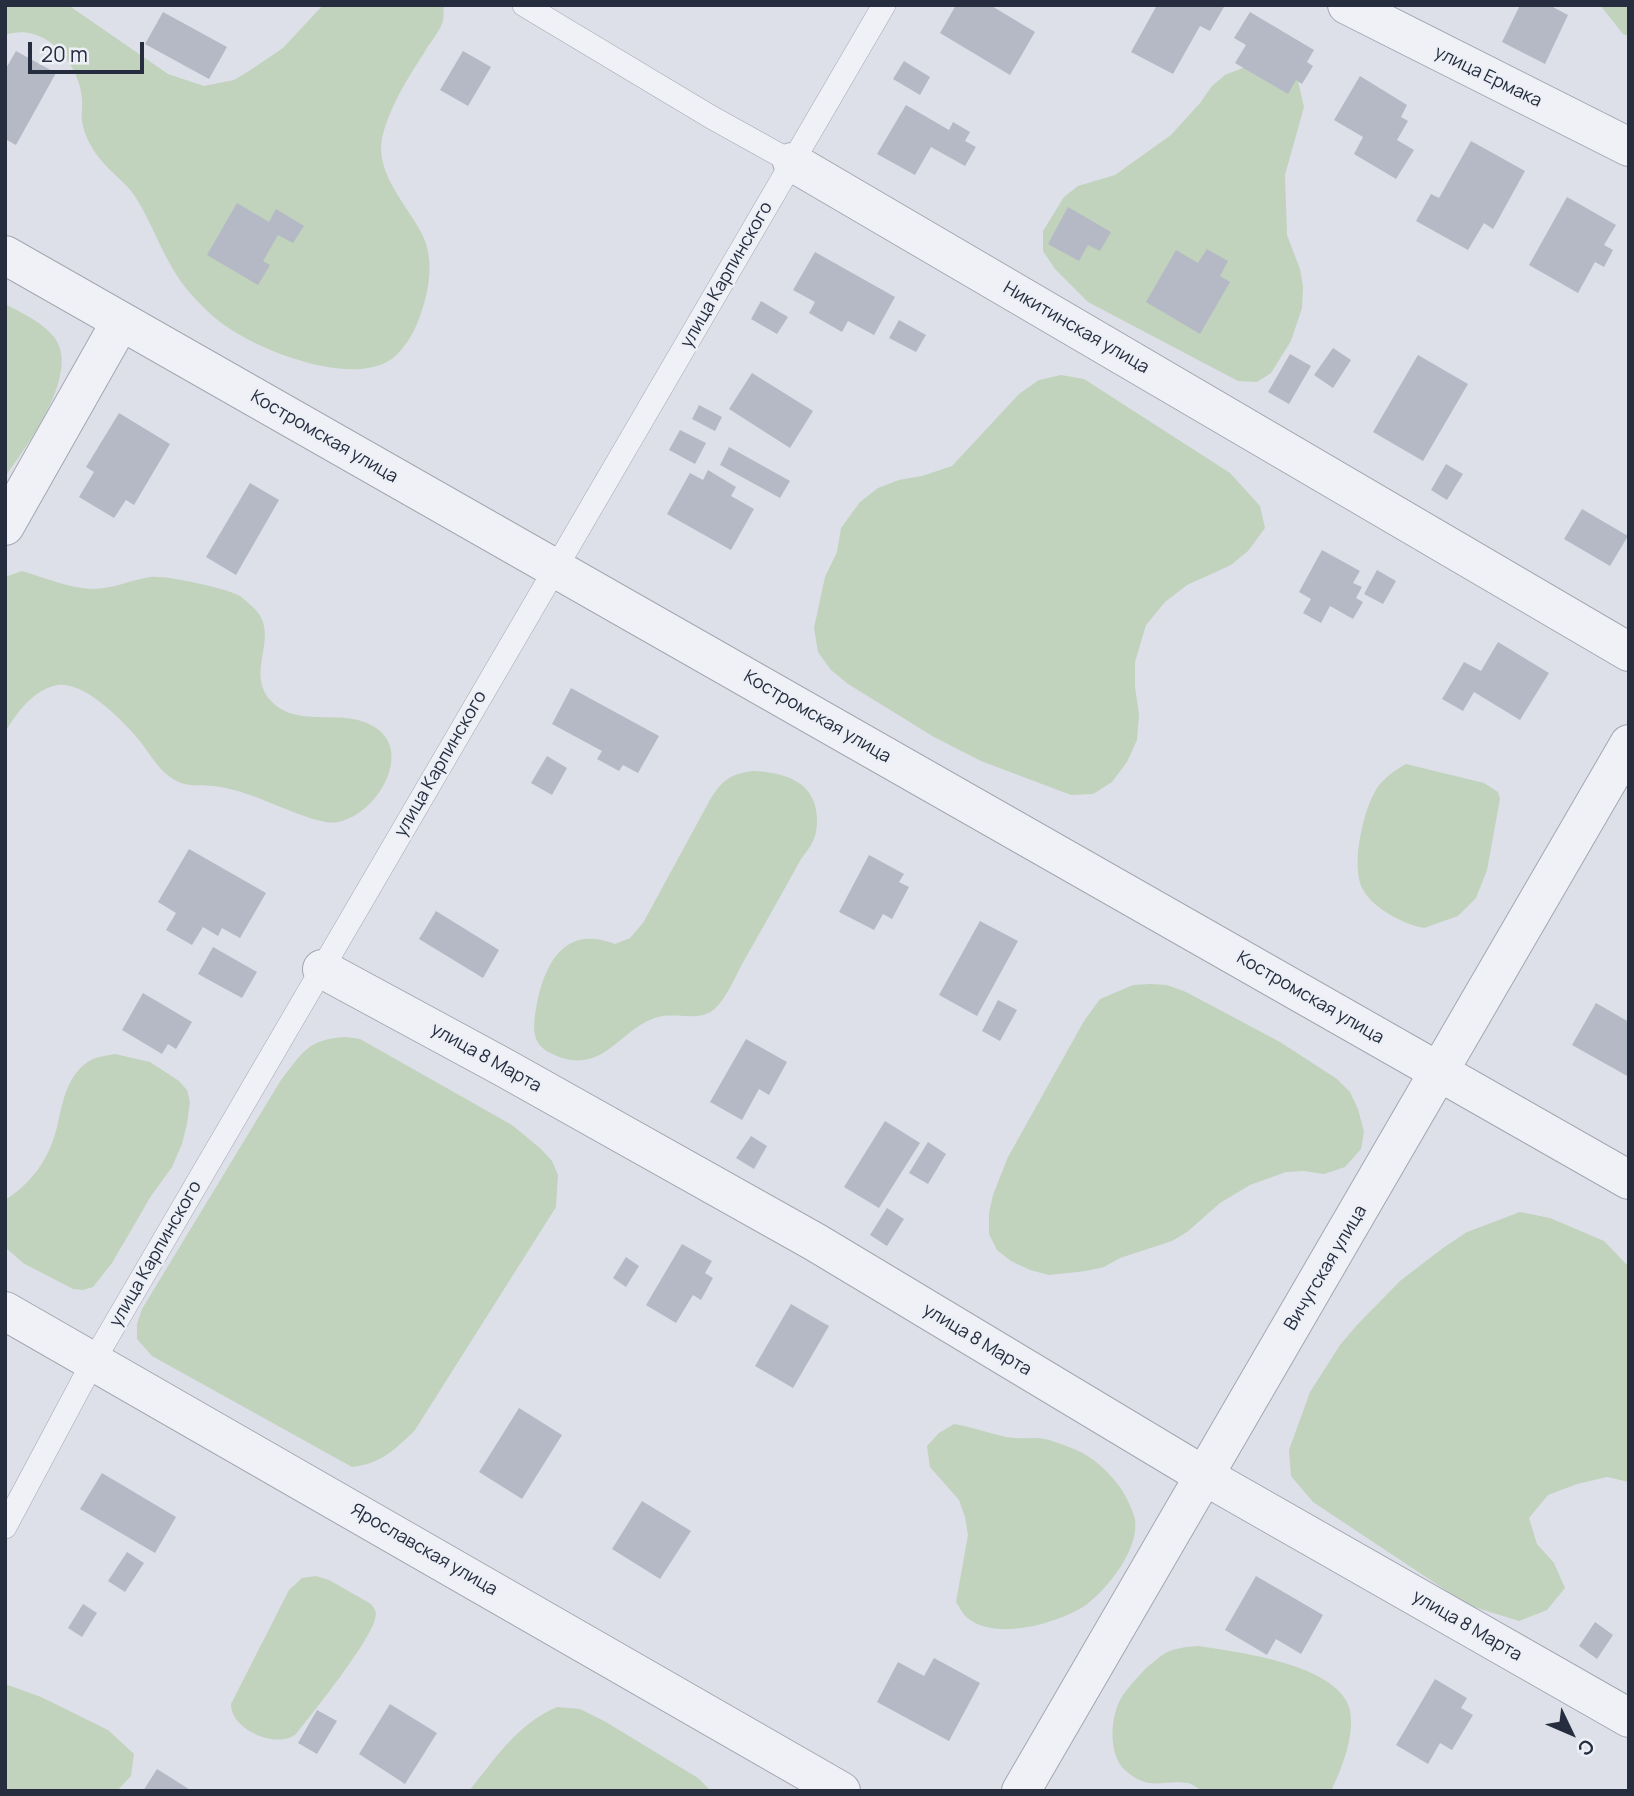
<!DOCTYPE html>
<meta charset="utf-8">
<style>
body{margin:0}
#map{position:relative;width:1634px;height:1796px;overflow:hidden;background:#dde0e8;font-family:Manrope,sans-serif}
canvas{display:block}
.frame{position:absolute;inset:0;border:7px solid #252d3f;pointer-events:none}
.north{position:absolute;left:1536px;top:1698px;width:70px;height:70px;-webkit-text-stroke:5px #eceff5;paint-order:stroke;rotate:134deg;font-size:19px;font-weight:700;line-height:28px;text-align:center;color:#252d3f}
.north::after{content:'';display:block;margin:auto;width:24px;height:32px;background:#252d3f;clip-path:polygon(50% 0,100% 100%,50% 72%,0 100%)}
.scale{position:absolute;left:28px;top:42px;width:116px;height:32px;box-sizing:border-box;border:4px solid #252d3f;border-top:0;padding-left:9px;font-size:21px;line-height:24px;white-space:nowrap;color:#252d3f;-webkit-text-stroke:5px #eceff5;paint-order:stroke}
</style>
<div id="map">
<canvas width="1634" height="1796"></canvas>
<div class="frame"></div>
<div class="north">С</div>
<div class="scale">20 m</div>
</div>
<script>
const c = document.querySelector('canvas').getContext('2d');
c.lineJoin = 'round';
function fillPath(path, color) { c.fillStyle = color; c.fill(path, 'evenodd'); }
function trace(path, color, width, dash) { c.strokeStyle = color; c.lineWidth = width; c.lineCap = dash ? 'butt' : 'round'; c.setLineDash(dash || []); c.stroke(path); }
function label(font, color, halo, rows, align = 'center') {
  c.font = font + ' Manrope,sans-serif'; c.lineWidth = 5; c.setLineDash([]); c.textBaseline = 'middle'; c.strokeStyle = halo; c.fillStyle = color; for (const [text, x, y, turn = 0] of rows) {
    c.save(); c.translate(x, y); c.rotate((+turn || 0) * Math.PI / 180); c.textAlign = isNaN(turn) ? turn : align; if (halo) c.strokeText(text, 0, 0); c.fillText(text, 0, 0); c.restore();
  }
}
fillPath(new Path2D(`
 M5,5H68L168,74L204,86L234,80L249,71L283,48L323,5H444C443,10 444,16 443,21C440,32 429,43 424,53C407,79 389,108 382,138C375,174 408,206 422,234C435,260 429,291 420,316C415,331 404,351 390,360C352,385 270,354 235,332C219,323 203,308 191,294C165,265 156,230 136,198C127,183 111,173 100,159C92,149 84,135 82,121C81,115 83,107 82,100C81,84 75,70 65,57C51,38 28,27 5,35Z
 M1600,5H1629V36L1623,34Z
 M1273,63L1298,81L1304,107L1285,175L1287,235L1300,269L1303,286L1302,308L1291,341L1271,373L1257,382L1238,381L1088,302L1055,269L1043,251V231L1064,197L1078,186L1115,175L1171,135L1200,103L1212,86L1225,75L1250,65Z
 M5,304C22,313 42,322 54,337C82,373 26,447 5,477Z
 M1061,375L1084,379L1230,473L1260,506L1265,528L1248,551L1231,565L1187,585L1165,602L1146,625L1135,662V687L1139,714L1137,740L1127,762L1112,782L1093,794L1071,795L981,761L934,737L848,684L831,670L818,652L814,628L825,577L837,552L841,528L860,502L878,488L899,480L922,476L952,466L1019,394L1039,380Z
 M22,571C46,578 68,588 93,589C112,589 131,580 150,577C166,575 223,588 238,595C244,598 249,604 254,608C282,636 244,671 271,701C298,730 345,706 376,728C418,756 366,830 325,822C289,814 257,793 220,787C202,783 188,790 170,777C157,768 149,752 139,740C124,722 85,681 58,685C35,688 15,714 5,733V577Z
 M1406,764L1484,783L1498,792L1500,799L1487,870L1476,898L1458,916L1424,928C1403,924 1372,908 1362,888C1351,864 1363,810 1377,788C1384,778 1395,770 1406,764Z
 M752,771C785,772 817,782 817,820C817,827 816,835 813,841C810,848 805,853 801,859C781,895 761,931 741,966C735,978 723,1004 712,1011C695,1022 673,1011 655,1018C621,1029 605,1071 562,1058C554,1055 544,1051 539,1044C531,1033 535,1015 537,1003C546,960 566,925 615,944L630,938L643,923L711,798C724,779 729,775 752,771Z
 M1150,984L1167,985L1186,992L1280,1042L1337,1079L1350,1092L1358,1109L1364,1132L1361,1149L1345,1167L1324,1174L1304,1171L1286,1172L1250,1185L1220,1203L1187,1232L1172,1241L1120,1258L1104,1267L1086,1271L1049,1275L1030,1270L1011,1261L997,1250L989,1234V1213L993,1195L1008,1157L1084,1021L1100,999L1133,985Z
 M346,1037L360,1039L512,1125L541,1149L552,1161L558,1175L556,1207L415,1430C395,1450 380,1464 352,1467L152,1356L137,1339V1324L142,1309L281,1080C303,1052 308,1039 346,1037Z
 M115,1054L150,1062L179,1081L187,1090L190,1102L187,1124L182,1144L172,1167L151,1196L112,1263L93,1287L83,1290L73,1289L23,1263L5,1247V1200C32,1183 49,1159 57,1127C62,1105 66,1079 85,1064C93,1057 104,1056 115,1054Z
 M1520,1212L1550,1218L1604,1241L1629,1267V1482L1607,1477L1577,1484L1548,1495L1529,1518L1537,1544L1554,1563L1565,1588L1547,1610L1519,1621L1468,1605L1313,1502L1291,1476L1289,1450L1310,1392L1340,1345L1357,1325L1400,1281L1443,1248L1467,1232Z
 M954,1424C972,1427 989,1433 1006,1437C1017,1439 1027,1438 1038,1438C1049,1439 1064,1445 1074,1449C1094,1457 1110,1473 1122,1490C1127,1499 1133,1510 1135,1520C1139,1550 1108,1588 1086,1605C1059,1623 997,1641 969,1619C964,1616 960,1608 956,1602L968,1535L965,1517L959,1500L930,1467L927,1446L939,1433Z
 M316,1576L329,1580L371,1604C375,1609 377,1612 375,1619C370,1641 313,1713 296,1734C277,1750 230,1729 231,1704L289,1590L302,1578Z
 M1198,1646C1237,1652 1327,1663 1347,1702C1359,1726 1342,1769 1331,1791H1202C1198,1788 1192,1784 1188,1783C1163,1779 1150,1792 1126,1771C1107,1755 1110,1714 1123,1695C1133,1681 1148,1665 1161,1656C1172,1648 1185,1647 1198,1646Z
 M5,1684L41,1697L108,1730L134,1754L131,1776L117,1791H5Z
 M557,1707L580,1709L606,1722L698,1778L711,1791H469C495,1759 518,1723 557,1707Z`), '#c1d2bd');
fillPath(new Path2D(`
 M956,5H990L1035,32L1010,75L940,33Z
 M1157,5L1224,7L1210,31L1200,26L1173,74L1131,52Z
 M1520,5H1549L1568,15L1545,64L1502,42Z
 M163,12L227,47L209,79L145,44Z
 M1250,12L1314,50L1307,62L1313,66L1302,84L1296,80L1288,94L1235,63L1246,45L1234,38Z
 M16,51L56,73L16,145L5,139V70Z
 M463,51L491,67L468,106L440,90Z
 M904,61L930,77L920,95L893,79Z
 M1360,76L1407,105L1401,117L1408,121L1397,140L1414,150L1396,179L1354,154L1363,137L1334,120Z
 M906,105L949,130L953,122L970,132L965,141L976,147L965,166L931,147L915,175L877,154Z
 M1471,141L1525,171L1493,229L1484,223L1468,250L1416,221L1431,194L1439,198Z
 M1567,197L1616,225L1604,245L1613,250L1604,267L1595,262L1578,293L1529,265Z
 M237,203L269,222L276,209L304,226L293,243L278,235L263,261L270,265L258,285L207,255Z
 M1068,207L1111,232L1100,251L1088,245L1079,261L1048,244Z
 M1207,249L1228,261L1220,276L1230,282L1200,334L1146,302L1176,250L1198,263Z
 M815,252L895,297L874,335L848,321L842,332L809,313L815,302L793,290Z
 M761,301L788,317L777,334L751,319Z
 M899,320L926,335L916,352L889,338Z
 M1333,348L1351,360L1333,388L1314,375Z
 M1290,354L1311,366L1289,404L1268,392Z
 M1418,355L1468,384L1423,461L1373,432Z
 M752,373L813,411L790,448L729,409Z
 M699,405L722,417L715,431L692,419Z
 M119,413L170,444L134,505L126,500L114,518L79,497L94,472L86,467Z
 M680,430L706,443L695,464L669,450Z
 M729,447L790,481L780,498L720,465Z
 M1446,464L1463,474L1447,500L1431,490Z
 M708,470L736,487L731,496L754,509L731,550L667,514L690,473L703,480Z
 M250,483L279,500L236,575L206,557Z
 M1582,509L1628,536L1610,566L1564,539Z
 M1322,550L1360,571L1353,583L1362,587L1356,598L1363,602L1353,619L1330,606L1321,623L1303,613L1311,599L1299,592Z
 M1377,570L1396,581L1383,604L1364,594Z
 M1498,642L1549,673L1520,720L1474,692L1463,711L1442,699L1464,662L1481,671Z
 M571,688L659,736L638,773L623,765L619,771L597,759L602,751L552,724Z
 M547,756L567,768L552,795L531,783Z
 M189,849L266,893L240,938L222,928L218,936L203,927L192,945L166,930L176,913L158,902Z
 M869,855L904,874L899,882L909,887L892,919L883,914L874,930L839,912Z
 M436,911L499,950L483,978L419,939Z
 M980,921L1018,941L977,1016L939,995Z
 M213,947L257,972L242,998L198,974Z
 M143,993L192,1022L176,1049L168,1044L162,1054L122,1030Z
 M998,1000L1017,1010L1000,1041L982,1031Z
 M1596,1003L1629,1022V1077L1572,1045Z
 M746,1039L787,1062L769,1095L759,1089L742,1120L710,1102Z
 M885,1121L920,1143L879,1208L844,1187Z
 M751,1136L767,1146L754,1169L736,1158Z
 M928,1142L946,1154L928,1184L909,1173Z
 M887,1208L904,1219L887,1246L870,1235Z
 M682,1244L712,1261L705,1273L713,1278L701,1300L693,1295L676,1323L646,1305Z
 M626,1257L639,1266L626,1287L613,1278Z
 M791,1304L829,1326L793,1388L755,1366Z
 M519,1408L562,1435L522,1499L479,1472Z
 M102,1473L176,1517L155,1553L80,1509Z
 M642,1501L691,1531L660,1579L612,1549Z
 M127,1552L144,1563L125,1592L108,1581Z
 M1256,1576L1323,1615L1301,1654L1276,1639L1267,1655L1225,1630Z
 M83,1604L97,1613L82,1637L68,1628Z
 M1595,1622L1613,1635L1597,1659L1579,1646Z
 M934,1658L980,1683L949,1741L877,1702L898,1662L924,1676Z
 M1435,1679L1467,1698L1461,1708L1473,1715L1452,1750L1440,1743L1428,1764L1396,1745Z
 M390,1704L437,1733L405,1784L359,1754Z
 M317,1710L337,1721L317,1754L298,1743Z
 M157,1769L192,1791H143Z`), '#b4b9c5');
const service = new Path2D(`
 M524,5L711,117L792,162
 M5,1527L94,1360L884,5`);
const minor = new Path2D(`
 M1347,5L1629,147
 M792,162L1629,652
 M5,255L1629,1180
 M5,526L121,321
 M322,969L503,1067L815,1242L1203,1475L1629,1718
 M5,1311L841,1791
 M1021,1791C1223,1441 1429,1094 1629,744`);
trace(service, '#a2a7b2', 24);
trace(minor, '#a2a7b2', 40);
trace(service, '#f0f1f6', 23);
trace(minor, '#f0f1f6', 38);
label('18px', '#252d3f', '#eceff5', [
 ["улица Ермака",1488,77,26],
 ["улица Карпинского",727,275,-60],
 ["Никитинская улица",1076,328,30],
 ["Костромская улица",324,437,30],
 ["Костромская улица",817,717,30],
 ["улица Карпинского",441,764,-60],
 ["Костромская улица",1310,998,30],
 ["улица 8 Марта",486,1058,29],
 ["улица Карпинского",156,1254,-60],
 ["Вичугская улица",1326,1268,-59],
 ["улица 8 Марта",977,1340,31],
 ["Ярославская улица",424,1550,30],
 ["улица 8 Марта",1467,1626,30]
]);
</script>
